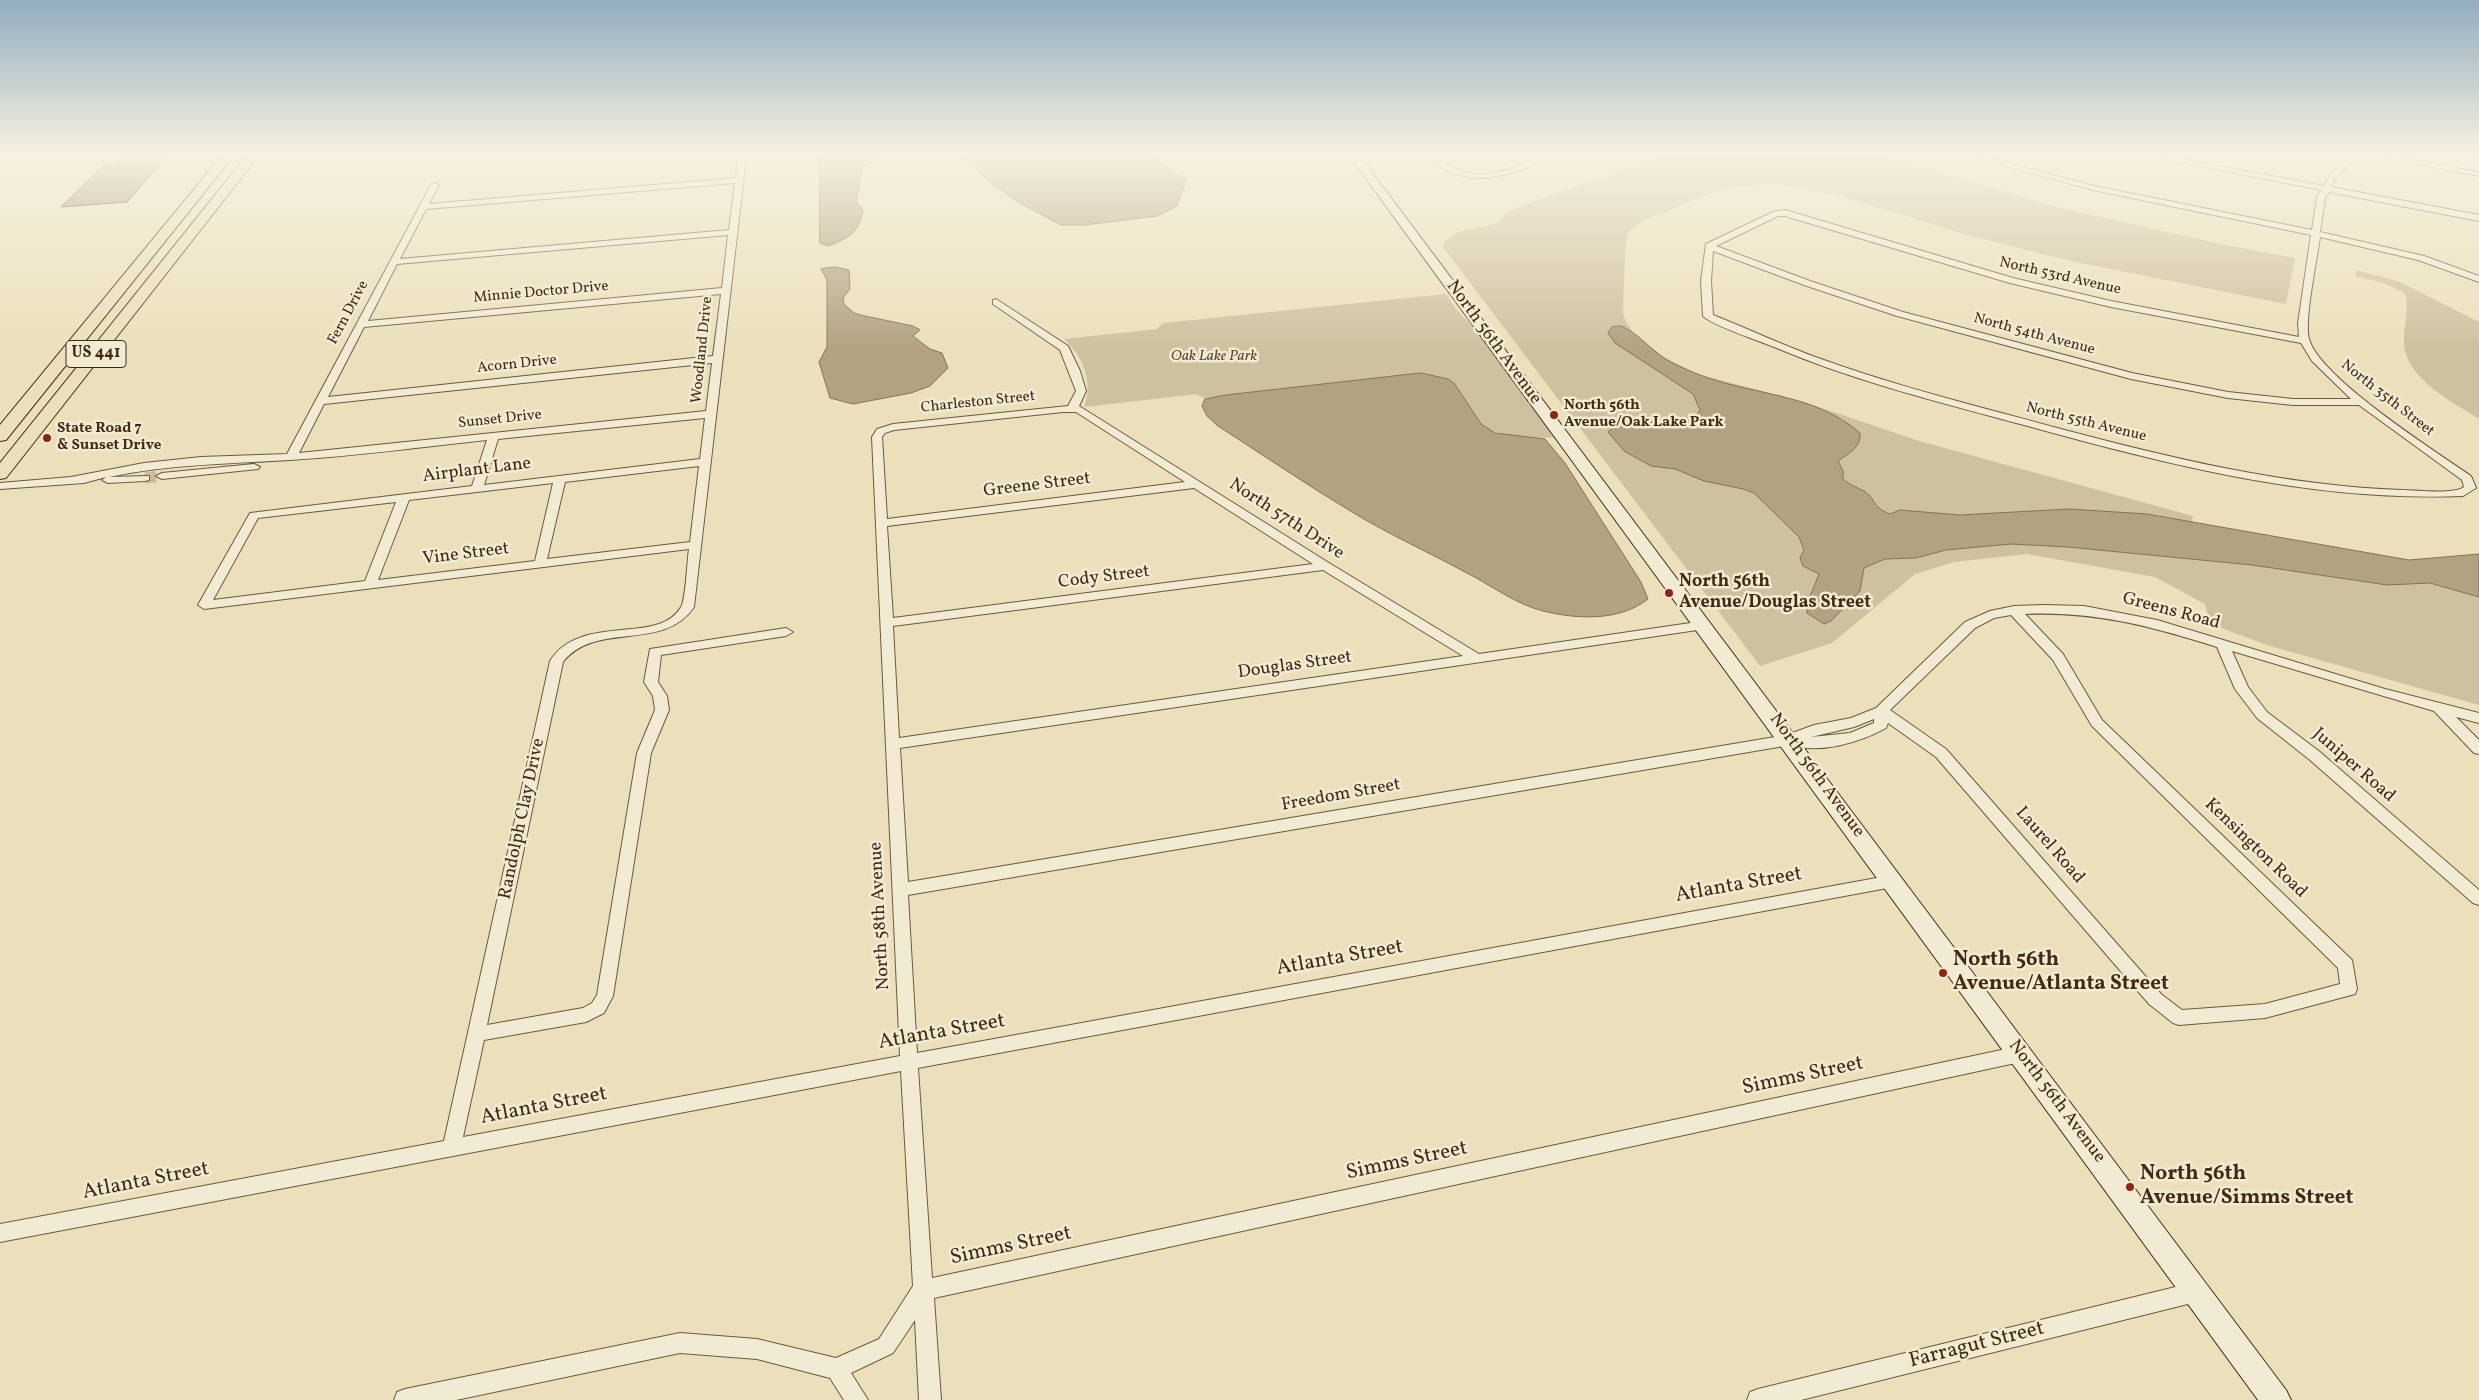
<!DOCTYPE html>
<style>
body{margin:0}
canvas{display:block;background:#ebe0bb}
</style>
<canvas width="2479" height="1400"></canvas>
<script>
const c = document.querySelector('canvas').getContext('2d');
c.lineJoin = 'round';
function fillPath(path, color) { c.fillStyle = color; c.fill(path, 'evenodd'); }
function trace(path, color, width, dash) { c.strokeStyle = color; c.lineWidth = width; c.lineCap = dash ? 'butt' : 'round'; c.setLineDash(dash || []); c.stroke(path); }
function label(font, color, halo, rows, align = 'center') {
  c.font = font + ' Vollkorn,serif'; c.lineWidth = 5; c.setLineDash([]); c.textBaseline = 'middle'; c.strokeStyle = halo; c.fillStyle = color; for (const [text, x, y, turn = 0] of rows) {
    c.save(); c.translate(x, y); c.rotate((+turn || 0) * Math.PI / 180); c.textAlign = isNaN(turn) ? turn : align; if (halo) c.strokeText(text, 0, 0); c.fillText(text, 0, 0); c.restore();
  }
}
fillPath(new Path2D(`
 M1666,154H1876L2056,207L2230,246L2295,258L2286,304L2066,260L1971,236L1834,194L1792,186L1767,184L1735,186L1716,191L1645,220L1630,230L1627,235L1625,253L1623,313L1626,322L1632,331L1647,344L1665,358L1697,374L1804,402L1919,441L2193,516L2192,522L2409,560L2479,554V705L2270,646L2210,624L2205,604L2155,577L2027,554L1954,562L1915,574L1832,643L1760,666L1443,247L1445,241L1457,232L1496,224L1506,213L1517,208Z
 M2357,270L2400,282L2479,322V419C2453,402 2407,380 2404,344C2403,328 2410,309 2405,293L2383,283L2355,276Z
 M1446,294L1455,308L1488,343L1558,437C1538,439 1497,438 1482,425C1471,415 1462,396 1454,383L1226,395L1205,399L1197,394L1084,407C1094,382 1083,356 1064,339L1157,329L1163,323Z`), '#cec19f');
const water = new Path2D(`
 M820,154H881L880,160L863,166L856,201L863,210C858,234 850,237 828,246L820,243Z
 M960,154H1148L1186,180L1177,206L1157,216L1084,225H1061L1018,202L990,182Z
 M835,267L849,270L850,289L843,298L844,304L854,313L865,316L913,326L920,330L913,336L930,349L942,353L948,368L930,386L911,393L853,404L830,398L819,362L827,347V280L821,269Z
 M1621,326C1638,333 1649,348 1664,358C1674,364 1685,369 1695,373C1751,396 1813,392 1860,433C1861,448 1849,453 1838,461L1843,471V479C1850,485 1856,487 1864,491C1876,498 1871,507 1890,514L1900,510L1960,515L2069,509L2147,514L2409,560L2479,554V597L2430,583L2387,585L2252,565L2068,547L2011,544L1946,550L1916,558L1885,559L1864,568L1860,591L1831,621L1824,624L1807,613V604L1819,574L1803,566L1800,558L1804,550L1799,537L1754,493L1743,489L1704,481L1675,469L1651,466L1624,451L1608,432C1621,416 1655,424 1673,423C1679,422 1686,421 1693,420L1700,410L1693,394L1615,343L1608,333L1612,327Z
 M1421,373L1448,379L1454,383L1481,424L1495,433L1545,439L1565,463L1641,582L1648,599C1619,622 1576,619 1543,611C1515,604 1491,585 1465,572C1428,552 1388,534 1352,512C1307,485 1263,455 1218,426L1207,416L1202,406L1205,399L1226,395Z`);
fillPath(water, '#b2a282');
trace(water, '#867256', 1);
const building = new Path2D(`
 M126,154H169L127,202L61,207L104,165L116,164Z`);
fillPath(building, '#9a896b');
trace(building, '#432a14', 1);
trace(new Path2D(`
 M145,478L162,476`), '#c9bc9a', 11, [11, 5.5]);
const street = new Path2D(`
 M1427,154H1436C1464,180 1488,178 1522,164C1535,160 1546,154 1560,154C1552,160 1540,163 1531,166C1494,181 1456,187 1427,154Z
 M1962,154H1975L2094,186L2312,230L2317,198L2321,190L2139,154H2155L2324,186L2330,175L2351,154H2359L2336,178L2331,187L2479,215V221L2329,192L2325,198L2320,232L2424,256L2479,276V282L2418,260L2320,237C2317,260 2304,320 2309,339C2320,378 2435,451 2471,476L2476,488L2463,496C2312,502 2169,465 2024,425C1942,403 1858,382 1779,349C1763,342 1713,326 1703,316L1701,281L1706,244L1773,212L1785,210L2013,278L2111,301L2299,337L2298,323L2311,235L2093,190ZM1778,216H1785L2010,283L2111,307L2301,343L2312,361L2351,399H2293L2228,392L2132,373L1903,312L1810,281L1716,246ZM1713,251L1804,285L1897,316L2131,379L2228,398L2293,405H2359L2462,480L2464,487C2453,495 2416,490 2402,490C2285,486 2170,458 2057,428C1978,406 1898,387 1821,359C1784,346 1749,329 1713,315L1711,281Z
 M2363,154H2380L2479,172V176Z
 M742,156L746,158L694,607C663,653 596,620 563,662L487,1025L583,1008L592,1003L597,995L637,753L655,710L653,696L644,682L650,649L786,628L793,632L786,636L661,655L658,682L667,696L669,710L651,753L613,996L604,1013L586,1022L484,1040L463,1137L900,1056L872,437L877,429L893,424L1068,406L1076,391L1060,350L993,304V300L996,299L1068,346L1080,371L1086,391L1079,406L1329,563L1479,654L1704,621L1710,625L1704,629L900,748L908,882L1787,735L1814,725L1851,718L1876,708L1965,622L1990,611L2014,606L2044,605L2084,606L2157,620L2385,689L2479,713V723L2456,717L2479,740V754L2474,753L2434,711L2232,651L2248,687L2267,712L2320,752L2479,890V905L2473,903L2310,760L2257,718L2235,689L2217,647C2150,626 2095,611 2025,614L2063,654L2102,720L2352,960L2357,989L2355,994L2265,1018L2179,1025L2173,1023L2149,1004L1936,757L1888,723L1886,728C1859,743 1820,754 1790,745L908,895L917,1053L1893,875L1899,877L1901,881L1899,885L1893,887L918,1068L932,1278L2020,1046L2026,1049L2029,1054L2026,1059L2020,1062L934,1298L941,1400H919L915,1320L893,1353L851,1373L868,1400H844L830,1378L757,1359L680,1353L456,1400H394L397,1392L405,1389L680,1333L757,1339L836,1358L879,1339L913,1286L901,1071L0,1242V1224L444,1141L550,661C581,612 659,646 681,607C686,599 687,561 689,549L204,609L198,605L250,513L472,486L487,440C422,447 356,456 290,460C229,464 169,464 109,477L149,476V480L145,481L108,483L102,480L106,477L84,483L0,489V483L71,477L144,463L201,457L287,454L432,183L439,185L429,204L736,178L738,158ZM735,183L729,230L400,259L426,209ZM728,235L722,288L368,321L397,264ZM721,294L713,356L328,397L364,327ZM712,363L706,411L299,453L324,404ZM1063,412H1076L1185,482L887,519L882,437L885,433L894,430ZM705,418L700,459L484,485L498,439ZM699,466L690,542L547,559L565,482ZM553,483L535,561L378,580L409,500ZM1194,488L1313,564L893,618L887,526ZM396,502L365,581L213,600L258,518ZM1323,570L1463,656L899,738L893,626ZM2011,615L2053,660L2092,726L2338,968L2340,984L2265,1004L2182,1010L2161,994L1946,749L1890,710L1975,628L1994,618ZM1874,719V723L1850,733L1811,737L1854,727Z
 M254,464L260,467L258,469L162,479L156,476L162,473Z
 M2196,1282L2203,1285L2206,1292L2203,1299L2196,1302L1801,1400H1747L1750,1392L1758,1389Z`);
const secondary = new Path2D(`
 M1348,154H1358L2286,1390L2291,1400H2258Z`);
const primary = new Path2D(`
 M223,154H235L6,440L0,441V425Z
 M248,154H260L6,478L0,479V463Z`);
trace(street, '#6d583e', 2);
trace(secondary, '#432a14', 2);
trace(primary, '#432a14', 2);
fillPath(street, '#f2ebd3');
fillPath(secondary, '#f2ebd3');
fillPath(primary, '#ebe0bb');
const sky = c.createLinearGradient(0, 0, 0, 350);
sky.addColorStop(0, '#92adbf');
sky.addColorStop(0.44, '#f6f1e0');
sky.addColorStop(1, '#f6f1e000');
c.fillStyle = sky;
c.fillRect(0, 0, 2479, 350);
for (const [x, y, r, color] of [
 [1554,415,5,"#8f2418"],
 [47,438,5,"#8f2418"],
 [1669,593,5,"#8f2418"],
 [1943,973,5,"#8f2418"],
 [2130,1187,5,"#8f2418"]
]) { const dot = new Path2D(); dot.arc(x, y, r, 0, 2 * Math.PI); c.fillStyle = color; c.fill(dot); trace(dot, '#f2ebd3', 2); }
label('15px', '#432a14', '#f2ebd3', [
 ["North 53rd Avenue",2060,277,13],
 ["Minnie Doctor Drive",541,293,-5],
 ["Fern Drive",349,313,-62],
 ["North 54th Avenue",2034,335,15],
 ["Woodland Drive",703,350,-84],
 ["Acorn Drive",517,365,-6],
 ["North 35th Street",2387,399,38],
 ["Charleston Street",978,403,-6],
 ["Sunset Drive",500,420,-6],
 ["North 55th Avenue",2086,423,14]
]);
label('italic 15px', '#5f4830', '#f2ebd3', [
 ["Oak Lake Park",1214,357]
]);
label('bold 15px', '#432a14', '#f2ebd3', [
 ["North 56th",1564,406],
 ["Avenue/Oak Lake Park",1564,423],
 ["State Road 7",57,429],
 ["& Sunset Drive",57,446]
], 'left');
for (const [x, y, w] of [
 [96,354,60]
]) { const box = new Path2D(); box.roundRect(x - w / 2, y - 13.5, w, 27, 4); c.fillStyle = '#f2ebd3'; c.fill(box); trace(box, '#432a14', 1); }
label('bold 16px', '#432a14', null, [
 ["US 441",96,354]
]);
label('18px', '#432a14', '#f2ebd3', [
 ["North 56th Avenue",1493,343,54],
 ["Airplant Lane",477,471,-7],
 ["Greene Street",1037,486,-7],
 ["North 57th Drive",1286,520,33],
 ["Vine Street",466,555,-7],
 ["Cody Street",1104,578,-7],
 ["Greens Road",2171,612,15],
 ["Douglas Street",1295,666,-8],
 ["Juniper Road",2353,766,41],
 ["North 56th Avenue",1816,776,54],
 ["Freedom Street",1341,796,-10],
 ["Randolph Clay Drive",523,819,-78],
 ["Laurel Road",2049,846,49],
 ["Kensington Road",2255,849,44],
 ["North 58th Avenue",881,916,-93],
 ["North 56th Avenue",2056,1102,53]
]);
label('bold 18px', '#432a14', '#f2ebd3', [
 ["North 56th",1679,583],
 ["Avenue/Douglas Street",1679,604]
], 'left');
label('21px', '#432a14', '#f2ebd3', [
 ["Atlanta Street",1739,886,-10],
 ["Atlanta Street",1340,959,-10],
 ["Atlanta Street",942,1033,-10],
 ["Simms Street",1803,1077,-12],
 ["Atlanta Street",544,1107,-11],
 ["Simms Street",1407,1162,-12],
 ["Atlanta Street",146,1182,-11],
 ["Simms Street",1011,1247,-12],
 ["Farragut Street",1977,1346,-14]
]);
label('bold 21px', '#432a14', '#f2ebd3', [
 ["North 56th",1953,961],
 ["Avenue/Atlanta Street",1953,985],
 ["North 56th",2140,1175],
 ["Avenue/Simms Street",2140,1199]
], 'left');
</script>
